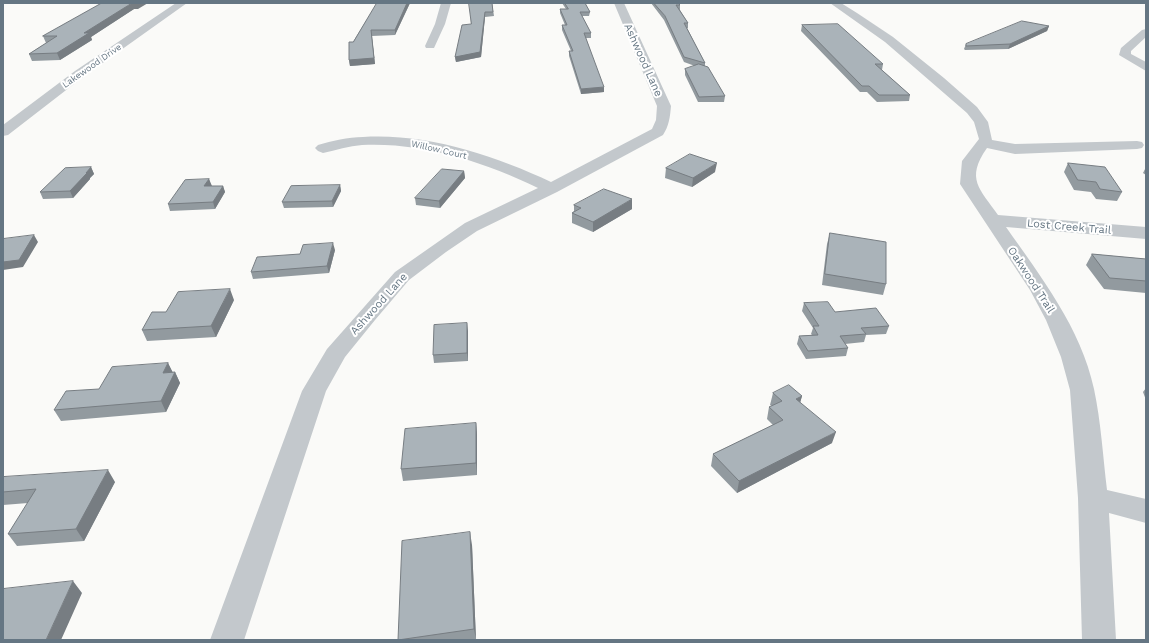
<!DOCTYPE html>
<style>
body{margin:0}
#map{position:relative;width:1149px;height:643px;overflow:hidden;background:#fafaf8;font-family:"Work Sans",sans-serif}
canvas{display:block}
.frame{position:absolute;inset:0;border:4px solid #657683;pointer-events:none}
</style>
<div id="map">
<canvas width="1149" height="643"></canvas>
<div class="frame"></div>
</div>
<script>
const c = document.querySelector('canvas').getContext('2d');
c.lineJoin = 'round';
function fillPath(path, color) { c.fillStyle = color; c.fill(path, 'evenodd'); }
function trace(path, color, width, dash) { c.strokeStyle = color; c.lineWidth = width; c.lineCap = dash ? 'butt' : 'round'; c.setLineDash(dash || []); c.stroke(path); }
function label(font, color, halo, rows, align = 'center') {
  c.font = font + ' "Work Sans",sans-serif'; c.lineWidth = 4; c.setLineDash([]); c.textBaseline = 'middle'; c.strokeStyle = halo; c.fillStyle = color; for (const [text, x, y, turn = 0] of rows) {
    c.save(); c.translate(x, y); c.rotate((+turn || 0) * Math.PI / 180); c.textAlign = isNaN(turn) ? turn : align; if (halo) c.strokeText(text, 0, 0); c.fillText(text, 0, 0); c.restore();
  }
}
fillPath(new Path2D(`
 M176,3H187L83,77L8,135L3,136V125L75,71Z
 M441,3H451L445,24L434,48H426L425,46L435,24Z
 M614,3H624L671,106C670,117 669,126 663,135L557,192L477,231L446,252L409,280L375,320L345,357L326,391L244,640H210L302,391L327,349L395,272L465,223L538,188C485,162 422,142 362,145C349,146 336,150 323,153L318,151L315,148L318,145C332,141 348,137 363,137C426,133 494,155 551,182L652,129L656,120L657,106Z
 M830,3H841L857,13L893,37L944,78L977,107L988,122L992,140L1015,144L1137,141L1142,142L1144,145L1142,148L1137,149L1015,154L987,148C965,179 980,189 998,215L1146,227V239L1006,227C1041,277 1081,328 1094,389C1101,422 1103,457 1107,490L1146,499V523L1109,513L1116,640H1082L1078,498L1070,390L1061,357L1046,320L1030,290L960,184L962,161L979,139L974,122L967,113L885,42Z
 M1146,29V37L1131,51V54L1146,62V71L1119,55L1121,48L1142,30Z`), '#c3c8cc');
fillPath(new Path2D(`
 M102,3L138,9H134L91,37L92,40L60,60L32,61L29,54L46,43L43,36Z
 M377,3H410L395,35L372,36L375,64L350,66L349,60L353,42Z
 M492,3L494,16L485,17L481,57L456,62L455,57L471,24Z
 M562,3H585L590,12L589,16H582L591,33V38H586L604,92L581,94L569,56V51H571L562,30V25H565L560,13V9H566Z
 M651,3H678L680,5V10L688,23V28H687L705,63V66L725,96L724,102H698L685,75V69L695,66L684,62L664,20Z
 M802,25L883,64L882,70L910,95L909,101L877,102L867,92H860L801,31Z
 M1049,26L1047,31L1008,49L965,50L964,49L966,44Z
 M1068,163L1122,192L1117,201L1096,199L1091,192L1074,190L1064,172Z
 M91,167L94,174L90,178V179L73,198L43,199L40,192Z
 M1146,167V175L1143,173Z
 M666,168L715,172L692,187L665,178Z
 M464,171L465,178L440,208L416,205L415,198Z
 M209,179L211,186H223L225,192L215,209L170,211L168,204Z
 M340,185L341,191L333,207L284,208L282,202Z
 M574,205L632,209L593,232L572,223V213L574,211Z
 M830,233L886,284L883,295L822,285L827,244Z
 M335,250L329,273L253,279L251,272L300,254Z
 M1092,254L1146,259V293L1104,289L1086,265Z
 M234,300L216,337L147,341L142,330Z
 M804,303L835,312L889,326L886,334L866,335L864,342L845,344L848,348L846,356L806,359L797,344L799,336L812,335L811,334L813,328L802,311Z
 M468,331V361L434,363L433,355Z
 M168,363L173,373L175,372L180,383L166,412L61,421L54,410Z
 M1146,388V400L1143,392Z
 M773,393L802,396L800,402L832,443L737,493L711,466L713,454L773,425L767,419L769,407L772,406L770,405Z
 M476,423L477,435V475L403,481L401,469Z
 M3,477L115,482L84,541L17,546L8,534L28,503L3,505Z
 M472,545L476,640H398Z`), '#929a9f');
fillPath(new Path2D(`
 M132,3H148L138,9H134L91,37L92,40L60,60L57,53L84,33Z
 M407,3H410L395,35V30Z
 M485,12V17L481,57L456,62L455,57Z
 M1049,26L1047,31L1008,49L1010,44Z
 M371,30L375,64L350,66L349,60Z
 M604,87V92L581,94V89Z
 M717,163L715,172L692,187L693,178Z
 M91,167L94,174L90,178V179L73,198L70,191Z
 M464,171L465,178L440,208L439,201Z
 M209,179L212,186L207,193L204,186Z
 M340,185L341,191L333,207L332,201Z
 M223,186L225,192L215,209L213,202Z
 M632,199V209L593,232V222Z
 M34,235L38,242L23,267L3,270V262Z
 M333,243L335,250L329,273L327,266Z
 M230,289L234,300L216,337L211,326Z
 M467,323L468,331V361L467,353Z
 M168,363L173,373H163Z
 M175,372L180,383L166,412L161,401Z
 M802,396L799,407L796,399Z
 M476,423L477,435V475L476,463Z
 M836,432L832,443L737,493L739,481Z
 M108,470L115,482L84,541L76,529Z
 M470,532L472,545L476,640L474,629Z
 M73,581L82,593L61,640H46Z`), '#777d82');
const building = new Path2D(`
 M102,3H136H132L84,33H89L57,53L29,54L57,36H43Z
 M377,3H407L395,30H371L374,58L349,60V42H353Z
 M469,3H492L493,12H485L480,52L455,57L462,25L471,24Z
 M565,3H585L590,12H580L591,33H584L604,87L581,89L569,51H573L562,25H567L560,9H568Z
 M654,3H678L680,5H676L688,23H684L705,63L684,57L665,16Z
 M1022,21L1049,26L1010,44L966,46V44Z
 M838,24L883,64H875L910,95H879L869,86H862L802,25Z
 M699,64L708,67L725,96L699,97L685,69Z
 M690,154L717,163L693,178L666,168Z
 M1068,163L1105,167L1122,192L1100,189L1096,182L1078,180Z
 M91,167L86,173H87L70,191L40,192L65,168Z
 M442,169L464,171L439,201L415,198Z
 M209,179L204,186H223L213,202L168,204L185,180Z
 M340,185L332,201L282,202L291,186Z
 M604,189L632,199L593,222L572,213L581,208L574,205Z
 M830,233L886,242V284L825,274Z
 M34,235L19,260L3,262V239Z
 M333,243L327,266L251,272L257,257L300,254L303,245Z
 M1092,254L1146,259V281L1110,278Z
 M230,289L211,326L142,330L152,312H166L178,292Z
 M828,302L835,312L876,308L889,326L861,328L866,334L840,336L848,348L808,351L799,336L818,335L813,326H819L804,303Z
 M467,323V353L433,355L434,325Z
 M168,363L163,373L175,372L161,401L54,410L66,391L99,389L112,367Z
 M789,385L802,396L796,399L836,432L739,481L713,454L783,420L769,407L782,401L773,393Z
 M476,423V463L401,469L405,429Z
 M108,470L76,529L8,534L36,489L3,492V477Z
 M470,532L474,629L398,640L402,541Z
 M73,581L46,640H3V589Z`);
fillPath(building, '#aab3b9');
trace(building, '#777d82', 1);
label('9px', '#657683', '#fff', [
 ["Lakewood Drive",92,66,-35],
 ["Willow Court",439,150,13]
]);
label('11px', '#657683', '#fff', [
 ["Ashwood Lane",643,60,66],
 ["Lost Creek Trail",1069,227,5],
 ["Oakwood Trail",1031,280,57],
 ["Ashwood Lane",379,304,-48]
]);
</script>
